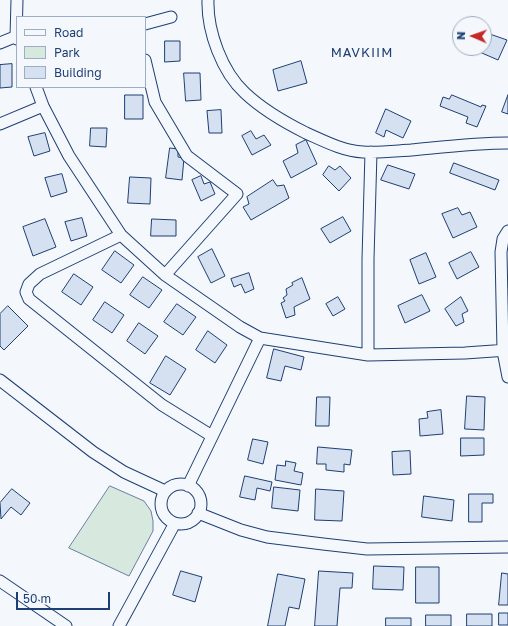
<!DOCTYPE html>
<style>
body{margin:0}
#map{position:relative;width:508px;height:626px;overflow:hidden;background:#f4f7fb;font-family:"Golos Text",sans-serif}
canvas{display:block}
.legend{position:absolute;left:16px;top:16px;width:130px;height:72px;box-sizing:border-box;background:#f4f7fb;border:1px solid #9eadc5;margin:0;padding:5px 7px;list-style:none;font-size:12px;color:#1d3f73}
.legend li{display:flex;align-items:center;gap:8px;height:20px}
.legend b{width:20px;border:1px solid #9eadc5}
.north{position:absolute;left:452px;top:16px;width:40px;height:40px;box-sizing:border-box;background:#f4f7fb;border:1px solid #9eadc5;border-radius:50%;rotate:272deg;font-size:11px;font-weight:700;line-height:16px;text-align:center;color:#1d3f73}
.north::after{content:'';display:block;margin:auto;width:14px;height:18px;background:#c62828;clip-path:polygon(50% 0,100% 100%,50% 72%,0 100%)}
.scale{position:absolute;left:16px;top:592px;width:94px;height:18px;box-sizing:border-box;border:2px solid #1d3f73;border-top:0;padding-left:5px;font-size:12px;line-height:14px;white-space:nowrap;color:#1d3f73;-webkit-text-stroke:3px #f4f7fb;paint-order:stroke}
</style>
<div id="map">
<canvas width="508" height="626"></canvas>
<ul class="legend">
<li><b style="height:5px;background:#f4f7fb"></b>Road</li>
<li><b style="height:11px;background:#d7e8df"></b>Park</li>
<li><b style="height:11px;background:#d5e0f0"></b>Building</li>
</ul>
<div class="north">N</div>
<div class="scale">50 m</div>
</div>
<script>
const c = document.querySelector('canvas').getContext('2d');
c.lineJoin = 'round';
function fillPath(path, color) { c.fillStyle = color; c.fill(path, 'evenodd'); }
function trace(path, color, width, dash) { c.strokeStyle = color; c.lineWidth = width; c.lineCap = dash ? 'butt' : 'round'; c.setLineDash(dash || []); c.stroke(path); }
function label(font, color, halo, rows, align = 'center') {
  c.font = font + ' "Golos Text",sans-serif'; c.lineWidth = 3; c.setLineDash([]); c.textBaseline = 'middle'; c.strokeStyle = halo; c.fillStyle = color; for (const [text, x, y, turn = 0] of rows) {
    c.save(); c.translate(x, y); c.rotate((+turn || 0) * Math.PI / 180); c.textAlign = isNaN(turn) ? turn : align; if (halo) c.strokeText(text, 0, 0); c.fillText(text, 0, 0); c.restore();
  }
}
const green = new Path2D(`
 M110,486L144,501L151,511L153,521V531L129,576L69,548Z`);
fillPath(green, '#d7e8df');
trace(green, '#687fa3', 1);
const building = new Path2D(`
 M484,32L507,40L498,60L475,50L476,48H484Z
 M165,41H180V61L165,62Z
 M301,61L307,83L278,91L273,70Z
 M12,64V87L0,88V65Z
 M184,73H200L201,100L186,101Z
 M125,95H143V119H125Z
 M452,95L481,107L482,105L486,106L477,127L466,123L468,117L440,106L443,97L449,99Z
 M508,95V114L502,112Z
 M386,109L411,121L403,138L386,130L384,137L376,133Z
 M221,110L222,133H209L207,111Z
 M91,128H107L106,147L90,146Z
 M251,131L256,139L264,135L271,145L252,155L242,136Z
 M45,133L50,151L34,156L28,137Z
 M306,140L317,164L291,178L283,161L298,153L296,145Z
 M170,148L178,149V157L184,158L182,180L166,178Z
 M454,163L499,180L495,190L450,173Z
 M388,165L415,174L409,189L381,180Z
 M329,166L335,170L340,166L351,178L339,191L323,175Z
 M62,174L67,192L51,197L45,178Z
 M201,176L204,184L210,182L215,194L201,201L192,180Z
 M130,177L151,178L150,204L128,203Z
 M273,180L277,186L284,185L289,198L251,220L243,207L249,204L247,197Z
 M458,208L462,215L470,212L477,227L453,238L442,214Z
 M343,217L351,231L330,243L321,229Z
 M82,218L87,236L71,241L65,222Z
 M45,219L56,247L33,256L23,227Z
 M152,219L176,220V236H151Z
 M212,249L225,276L211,283L198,257Z
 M115,251L134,265L121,283L102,270Z
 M471,252L479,267L457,279L449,263Z
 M426,253L436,277L419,284L410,260Z
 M249,273L254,289L245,293L241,284L234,287L231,279Z
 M74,274L93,287L81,305L62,292Z
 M143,277L162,290L149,308L130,295Z
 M302,278L310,299L294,307L295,315L286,318L281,303L285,301L283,298L287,295L286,289L293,285L292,283Z
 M422,295L430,311L405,323L398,306Z
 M338,297L345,309L333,316L326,304Z
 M461,297L468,311L462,314L464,322L456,326L445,309Z
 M105,302L124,315L112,333L93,320Z
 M177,304L196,317L183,335L164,322Z
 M8,306L28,326L4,350L0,346V314Z
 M139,323L158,336L145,354L127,341Z
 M208,331L227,345L215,363L196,350Z
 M274,349L304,357L301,370L285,366L281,381L267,378Z
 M166,356L186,369L170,395L150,383Z
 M467,396L485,397L484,430L465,429Z
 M317,397H330L329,426H316Z
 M441,410L443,434L420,436L419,419L428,418L427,412Z
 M461,438H484V455L461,456Z
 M253,439L268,442L263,464L248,460Z
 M318,447L352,450L350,465L344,464V472L326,470V464H317Z
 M410,451L411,474L393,475L392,452Z
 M286,461L296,463L294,471L303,473L301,485L275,480L277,465L285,466Z
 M245,476L272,482L270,491L257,488L255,500L240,497Z
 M274,487L300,490L298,511L272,508Z
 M12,489L30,503L21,515L11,507L1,519L0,503Z
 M316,489L344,491L342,521L315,520Z
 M469,494H493V503H482V522H469Z
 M424,496L454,500L452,521L422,517Z
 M374,566L404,567L403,590L373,589Z
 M416,567H439V603H416Z
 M181,571L202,577L195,602L173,595Z
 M319,571L353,573L352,588H340L337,626H315Z
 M502,573L508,574V605H499Z
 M278,574L305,579L299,609L289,607L285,626H268Z
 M499,613H508V625H499Z
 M467,614H492V626H467Z
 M426,615H451V626H426Z
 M386,618H411V626H386Z`);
fillPath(building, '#d5e0f0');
trace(building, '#1d3f73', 1);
const street = new Path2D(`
 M208,0C207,31 222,72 245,93C263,110 284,122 306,133C324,141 343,151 363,152C379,153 395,151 411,150C443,147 476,143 508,143
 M145,24L171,17
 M17,39L16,37L17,0
 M0,43L17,36
 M145,60L155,102L187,156L237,194L165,275
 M36,87L43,106L69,156L121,235L165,275L240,327L260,338L368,355L465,353L508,350
 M0,124L43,106
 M508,231L503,239L501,252L503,351L508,377
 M121,235L40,274L29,284L26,292L29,299L162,405L212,436
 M368,355V259L371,152
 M0,380L93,452L124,472L165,491
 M161 504a20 20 0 1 1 40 0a20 20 0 1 1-40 0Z
 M188,486L260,338
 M198,513L241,530L267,537L323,544L367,549L508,547
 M0,581L66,626
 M119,626L175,523`);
trace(street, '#1d3f73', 13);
trace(street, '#f4f7fb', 11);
c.letterSpacing = '1px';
label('13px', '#1d3f73', '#f4f7fb', [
 ["MAVKIIM",362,53]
]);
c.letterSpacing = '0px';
</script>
